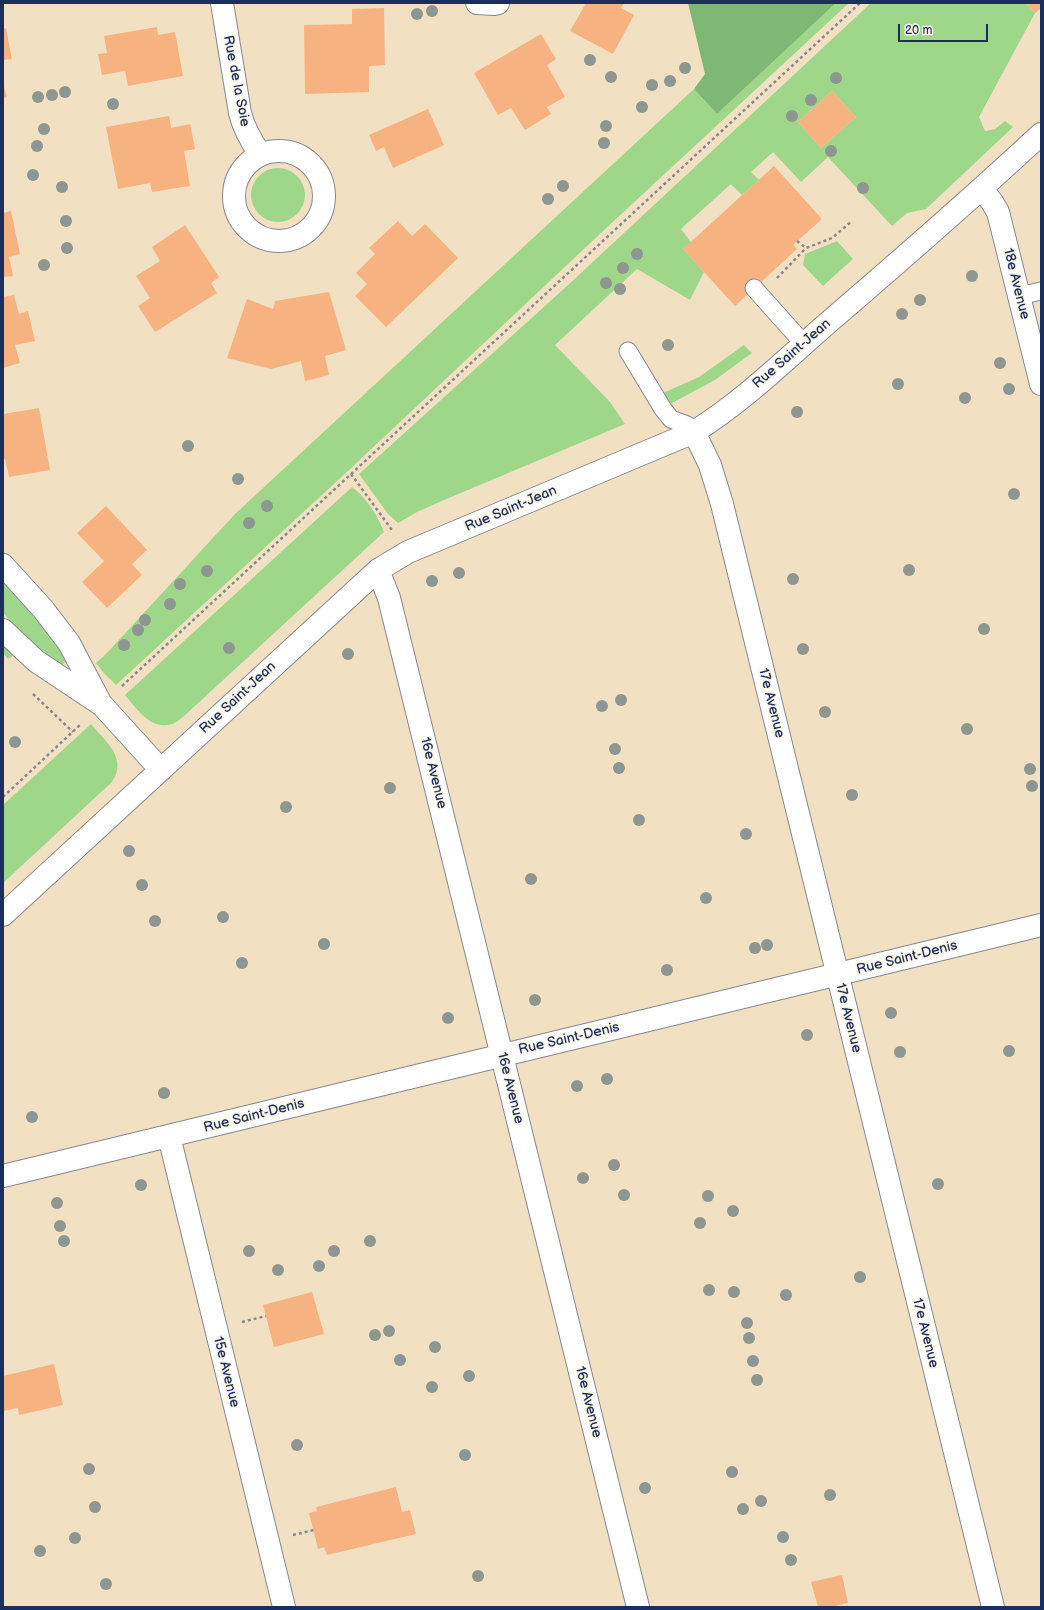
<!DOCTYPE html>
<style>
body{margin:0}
#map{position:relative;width:1044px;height:1610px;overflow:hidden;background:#f2e0c3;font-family:"Balsamiq Sans",sans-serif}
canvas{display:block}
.frame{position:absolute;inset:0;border:4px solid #1b2f5e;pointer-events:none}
.scale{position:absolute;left:898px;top:24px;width:90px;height:18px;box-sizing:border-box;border:2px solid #1b2f5e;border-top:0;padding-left:5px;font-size:12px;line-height:14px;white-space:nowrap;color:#1b2f5e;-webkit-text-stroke:3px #fcf5e5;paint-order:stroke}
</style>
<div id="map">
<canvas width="1044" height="1610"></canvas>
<div class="frame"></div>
<div class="scale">20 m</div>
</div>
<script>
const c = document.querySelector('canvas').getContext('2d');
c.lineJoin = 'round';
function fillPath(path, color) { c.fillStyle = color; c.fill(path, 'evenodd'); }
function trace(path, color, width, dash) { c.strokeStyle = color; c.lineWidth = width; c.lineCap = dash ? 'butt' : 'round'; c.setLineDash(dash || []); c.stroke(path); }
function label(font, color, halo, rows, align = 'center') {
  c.font = font + ' "Balsamiq Sans",sans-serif'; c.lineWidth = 3; c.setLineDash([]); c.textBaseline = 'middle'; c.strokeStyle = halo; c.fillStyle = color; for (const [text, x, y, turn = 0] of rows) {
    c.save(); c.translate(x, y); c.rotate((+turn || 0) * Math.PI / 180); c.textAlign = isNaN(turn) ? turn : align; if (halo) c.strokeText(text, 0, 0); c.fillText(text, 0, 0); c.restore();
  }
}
fillPath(new Path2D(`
 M836,3H849L602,232L349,470L116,685L103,672L96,663L106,654L235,514L694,89L717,114Z
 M871,3H1026L1035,13L979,117L985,131L995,129L1005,121L1013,127L926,209L907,213L892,226L828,157L801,182L773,152L751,172L759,180L742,195L731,184L681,229L691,242L683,249L704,272L690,300L637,269L555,345L610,402L625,424L444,500L417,512L398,523L388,514L359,474L567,286ZM832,91L856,117L821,148L798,122Z
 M251 195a27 27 0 1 1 54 0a27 27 0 1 1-54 0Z
 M837,241L853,259L823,286L803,265L805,254Z
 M744,345L752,353L715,380L670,404L663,393L699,377Z
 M352,487C366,497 378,516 384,532L183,717C180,719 176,723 172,724C151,731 136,708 125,695Z
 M3,583C28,606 48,632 67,660L61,666L27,638L3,613Z
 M3,646L14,655L8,659L3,653Z
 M91,724C106,742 128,758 112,782L3,883V805Z`), '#9ed789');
fillPath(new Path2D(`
 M688,3H836L717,114L694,89L705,74Z`), '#7eb875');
fillPath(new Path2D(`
 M586,3H624L621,8L634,15L613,54L570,31Z
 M1026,3H1041V8L1035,13Z
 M384,8L385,65L369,66V92L305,94L304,25L352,24V9Z
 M157,27L158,35L175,32L183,76L128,86L125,71L102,75L98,54L107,53L104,36Z
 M6,28L12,59L3,60V29Z
 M541,34L556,59L547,65L565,97L547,107L551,114L525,130L511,108L498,115L474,73Z
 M3,83L7,97L3,98Z
 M832,91L856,117L821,148L798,122Z
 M428,109L444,145L393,168L384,147L376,151L369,135Z
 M169,116L171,128L190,124L195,149L184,151L190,186L152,192L150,183L118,189L106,127Z
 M774,166L822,219L793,245L797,249L735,306L683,249Z
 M11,211L20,254L9,257L13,276L3,277V213Z
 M398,221L412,236L425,224L458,258L386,327L355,296L367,284L356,273L375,254L369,248Z
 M185,225L219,277L211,283L217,293L155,332L138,306L150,298L136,276L160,261L152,247Z
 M329,292L346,350L325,356L329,375L305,381L301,361L271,369L227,358L247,299L273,309L275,301Z
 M14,295L19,314L28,311L35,341L15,345L20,363L3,368V297Z
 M39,408L50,470L9,477L5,459H3V414Z
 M106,506L147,550L132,564L142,575L107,608L82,582L104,561L77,533Z
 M312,1292L324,1334L274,1347L263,1305Z
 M54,1364L63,1405L19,1415L18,1408L3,1411V1376Z
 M396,1487L402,1512L410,1510L416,1534L327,1555L324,1547L318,1549L309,1513L317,1511L316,1507Z
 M842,1575L848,1603L831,1607H818L811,1582Z`), '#f6b381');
const service = new Path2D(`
 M754,288L804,344
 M1019,296L1041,291
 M628,351L663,409L671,419L687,425L694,432`);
const minor = new Path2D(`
 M222,3L240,113C244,129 251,141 260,154
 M477,3L494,4L498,3
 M234 196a45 45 0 1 1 90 0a45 45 0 1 1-90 0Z
 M982,189L992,202L998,212L1041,384
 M694,432L710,465L722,504L993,1607
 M3,565L43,609L69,643L101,704
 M378,570L389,598L638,1607
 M3,630L36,661L102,705L161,770
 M3,915L378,570L408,552L694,432C744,401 786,359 830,321C901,260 972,198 1041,134
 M169,1136L284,1607
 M3,1176L1041,925`);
trace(service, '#868890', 19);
trace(minor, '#868890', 24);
trace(new Path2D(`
 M797,241L806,248L832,238L852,221
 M777,278L806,248
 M351,474L392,530
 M122,686L860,3
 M33,694L73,732
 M3,797L81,724
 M242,1322L266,1316
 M293,1535L314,1530`), '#868890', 2.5, [3, 3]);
trace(service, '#fff', 17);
trace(minor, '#fff', 22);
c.fillStyle = '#8e9692';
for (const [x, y] of [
 [432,11],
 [417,14],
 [590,60],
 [685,68],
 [611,77],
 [836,78],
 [670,81],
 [652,85],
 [65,92],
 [52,95],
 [38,97],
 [811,100],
 [113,104],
 [642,107],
 [792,116],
 [606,126],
 [44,129],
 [604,143],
 [37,146],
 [831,151],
 [33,175],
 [563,186],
 [62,187],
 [863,188],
 [548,199],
 [66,221],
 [67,248],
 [637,254],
 [44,265],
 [623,268],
 [972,276],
 [606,283],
 [620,289],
 [920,300],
 [902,314],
 [668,345],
 [1000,363],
 [898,384],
 [1009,389],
 [965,398],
 [797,412],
 [188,446],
 [238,479],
 [1014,494],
 [267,506],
 [249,523],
 [909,570],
 [207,571],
 [459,573],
 [793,579],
 [432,581],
 [180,584],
 [170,604],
 [145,620],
 [984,629],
 [138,630],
 [124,645],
 [229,648],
 [803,649],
 [348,654],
 [621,700],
 [602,706],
 [825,712],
 [967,729],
 [15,742],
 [615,749],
 [619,768],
 [1030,769],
 [1032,786],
 [390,788],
 [852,795],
 [286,807],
 [639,820],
 [746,834],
 [129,851],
 [531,879],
 [142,885],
 [706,898],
 [223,917],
 [155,921],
 [324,944],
 [767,945],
 [755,948],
 [242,963],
 [667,970],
 [535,1000],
 [891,1013],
 [448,1018],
 [807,1035],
 [1009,1051],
 [900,1052],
 [607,1079],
 [577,1086],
 [164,1093],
 [32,1117],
 [614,1165],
 [583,1178],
 [938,1184],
 [141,1185],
 [624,1195],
 [708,1196],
 [57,1203],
 [733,1211],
 [700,1223],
 [60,1226],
 [64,1241],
 [370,1241],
 [249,1251],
 [334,1251],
 [319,1266],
 [278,1270],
 [860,1277],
 [709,1290],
 [734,1292],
 [786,1295],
 [747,1323],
 [389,1331],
 [375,1335],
 [749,1338],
 [435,1347],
 [400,1360],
 [753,1361],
 [469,1376],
 [757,1380],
 [432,1387],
 [297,1445],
 [465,1455],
 [89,1469],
 [732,1472],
 [645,1488],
 [830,1495],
 [761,1501],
 [95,1507],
 [743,1509],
 [783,1537],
 [75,1538],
 [40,1551],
 [791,1560],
 [478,1576],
 [106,1584]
]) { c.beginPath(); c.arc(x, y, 6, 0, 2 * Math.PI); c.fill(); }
label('14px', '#1b2f5e', '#fcf5e5', [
 ["Rue de la Soie",236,81,79],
 ["18e Avenue",1016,284,76],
 ["Rue Saint-Jean",792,354,-41],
 ["Rue Saint-Jean",511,509,-23],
 ["Rue Saint-Jean",238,698,-43],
 ["17e Avenue",771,703,76],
 ["16e Avenue",433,773,76],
 ["Rue Saint-Denis",907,958,-14],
 ["17e Avenue",848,1018,76],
 ["Rue Saint-Denis",569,1039,-13],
 ["16e Avenue",510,1088,76],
 ["Rue Saint-Denis",254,1116,-14],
 ["17e Avenue",925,1333,76],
 ["15e Avenue",226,1372,76],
 ["16e Avenue",588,1402,76]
]);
</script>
